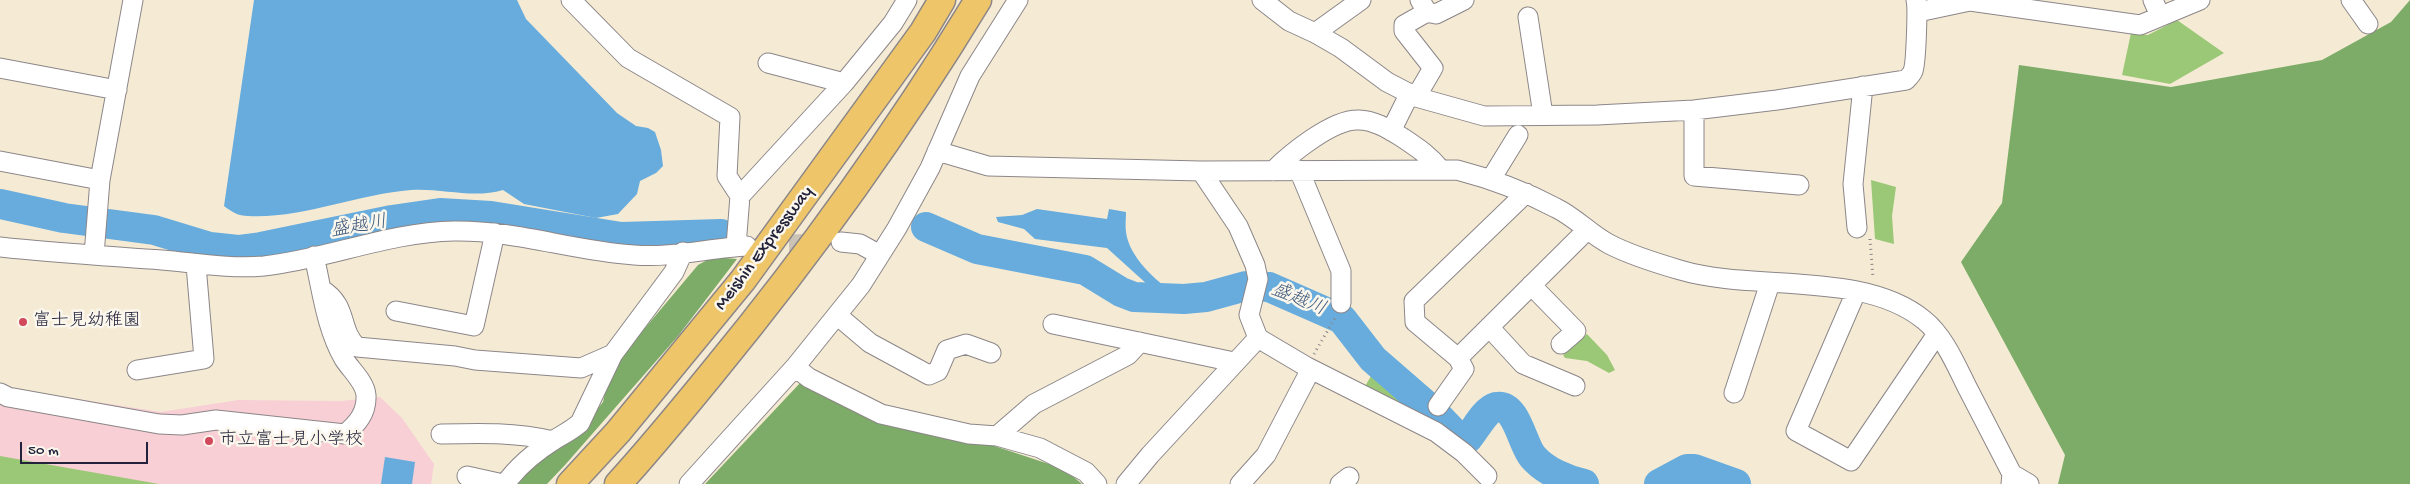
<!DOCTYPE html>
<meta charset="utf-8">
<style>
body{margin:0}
#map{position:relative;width:2410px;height:484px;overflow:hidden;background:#f5ebd5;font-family:"Gochi Hand",sans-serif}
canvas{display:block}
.scale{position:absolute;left:20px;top:442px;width:128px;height:22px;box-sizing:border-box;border:2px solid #22223b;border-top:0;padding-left:6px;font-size:15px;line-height:18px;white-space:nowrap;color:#22223b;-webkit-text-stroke:4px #fbf7ec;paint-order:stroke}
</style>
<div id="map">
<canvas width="2410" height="484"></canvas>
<div class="scale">50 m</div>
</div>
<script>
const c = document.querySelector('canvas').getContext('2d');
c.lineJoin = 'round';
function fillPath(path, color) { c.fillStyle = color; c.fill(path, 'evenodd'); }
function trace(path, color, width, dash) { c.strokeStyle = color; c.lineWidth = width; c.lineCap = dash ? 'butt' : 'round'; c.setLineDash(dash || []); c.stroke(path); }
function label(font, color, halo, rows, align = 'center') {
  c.font = font + ' "Gochi Hand","Klee One",sans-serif'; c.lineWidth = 5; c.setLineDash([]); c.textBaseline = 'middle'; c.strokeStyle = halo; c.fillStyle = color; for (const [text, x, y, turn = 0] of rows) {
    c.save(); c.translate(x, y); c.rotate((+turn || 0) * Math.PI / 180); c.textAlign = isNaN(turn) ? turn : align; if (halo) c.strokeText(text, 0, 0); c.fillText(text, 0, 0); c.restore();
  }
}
fillPath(new Path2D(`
 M0,387L161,412L238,400L341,401L380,397L402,418L434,464L431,484H0Z`), '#f7cfd5');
fillPath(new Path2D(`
 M2177,20L2224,53L2170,84L2122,75L2131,33L2148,35Z
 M1871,180L1896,187L1892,216L1894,244L1875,239Z
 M1587,334L1607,355L1615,370L1609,373L1587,361L1565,358L1563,355Z
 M1371,376C1398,387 1423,405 1442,427L1364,388Z
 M0,456L159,484H0Z`), '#9bc876');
fillPath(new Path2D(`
 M2410,0V484H2058L2065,455L1961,262L2002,203L2019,65L2171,87L2322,60L2391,22Z
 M713,257L737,259L678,336L565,465L547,484H513L523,471L572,440L603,402L608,379L619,359L698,265Z
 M801,382L1064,469L1082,484H705Z`), '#7cac67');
fillPath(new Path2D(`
 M254,0H517L526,19L617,113L636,126L648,128L655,132L661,150L663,166L656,173L640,181L637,194L618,214L596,218L524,204L503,190C473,199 442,188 411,190C358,194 301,219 248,216C238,216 232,212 224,206Z
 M1037,209L1107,219L1109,209L1126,212C1126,219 1125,226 1126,232C1129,257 1156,281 1175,294L1159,295L1107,248L1035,239L1024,229L998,222L996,217L1022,215Z
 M385,457L415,462L412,484H381Z`), '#67acdd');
trace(new Path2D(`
 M1165,291L1174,300`), '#67acdd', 5);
trace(new Path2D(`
 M0,204L64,218L154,230L210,247L238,250L261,247L392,220L440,213L491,216L621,237L721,234
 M926,227L977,249L1085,270L1121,292L1134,297L1184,299L1206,297L1246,286L1269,287L1342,319L1373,359L1434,412L1456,435L1462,438H1468C1475,430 1485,410 1496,407C1517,403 1522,445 1533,457C1545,471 1566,480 1584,484
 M1659,484L1687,469H1694L1736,484`), '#67acdd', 30);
trace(new Path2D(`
 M761,245L821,243`), '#cbc3b6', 19, [19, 9]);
const minor = new Path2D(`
 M571,0L628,58L730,117L727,176L740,196
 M1262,0L1289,21L1315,33L1341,48L1387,82L1416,97L1484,116L1597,115L1694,110L1777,100L1906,80C1908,78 1912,74 1913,71C1916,64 1918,8 1916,0
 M1420,0L1427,12L1436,14L1464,0
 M2153,0L2160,16
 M2351,0L2368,24
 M1918,12L1970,1L2140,25L2200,0
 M1528,17L1543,115
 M1315,33L1361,0
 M768,63L844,83
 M0,68L117,90
 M1416,97L1433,68L1404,31V25L1427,12
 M1694,110V176L1799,185
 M1391,131L1410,93
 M937,151L988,166L1201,171L1457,170C1492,179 1524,191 1556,208C1575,217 1590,234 1609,244C1630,255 1656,263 1680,270C1754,292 1863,270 1924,320C1944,336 1956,365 1967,387C1982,416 1997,445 2012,474L2011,484
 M0,161L100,180
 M1299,170L1341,271V303
 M1273,171C1291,153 1332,120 1357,120C1373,119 1390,130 1403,138C1418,148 1430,156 1441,170
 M1491,179L1518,135
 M1526,193L1414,301L1415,322L1458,358L1587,230
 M1857,228L1853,184L1863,86
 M841,242L860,244L880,255
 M736,246L740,196L844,83L893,23L907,0
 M0,247C54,253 108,256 162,260C197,263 229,269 264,266C328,259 389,232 454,231C515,230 573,251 634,255C671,258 710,248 747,246
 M94,255L100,180L133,0
 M1531,285L1576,331L1561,344
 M321,289C349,306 338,329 357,347L455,356L475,360L581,368L613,354
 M1856,292L1796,431L1851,461L1937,334
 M396,311L474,326L495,233
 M838,316L870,343L929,375L938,371L947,350L966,344L991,353
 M1053,324L1234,362
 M1489,327L1523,364L1575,386
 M1258,338L1307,367L1436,432L1464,453L1487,476
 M795,367L809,378L881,414L969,434L997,436L1040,448L1086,472L1097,484
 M137,370L204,359L196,265
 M0,393L8,397L159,424L182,425L216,420L345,434C357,424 367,413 366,395C365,382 351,370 344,359C326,328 322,290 314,256
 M1734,393L1770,283
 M1438,406L1464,369L1458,358
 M441,434C479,433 516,432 553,441
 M997,436L1034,404L1128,355L1140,342
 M2012,474L2029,484
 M467,476L503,484
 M505,484C518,466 535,452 554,440C564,434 572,430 580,423L613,354L674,272L683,252
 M689,484L795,367L861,285L897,228L930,168L970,76L1018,0
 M1126,484L1150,455L1258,338L1249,315L1258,279L1255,265L1238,226L1201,171
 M1240,484L1266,455L1311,369
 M1340,484L1349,477`);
const highway = new Path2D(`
 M570,484L618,432L743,280L923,32L942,0
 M618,484C651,448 682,410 713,372C810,254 899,130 978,0`);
trace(minor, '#8c8688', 21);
trace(highway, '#8c8688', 29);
trace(new Path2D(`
 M1870,239L1873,278
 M1314,354L1335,318`), '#8c8688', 3, [1, 4]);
trace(minor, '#fff', 19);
trace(highway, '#eec569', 26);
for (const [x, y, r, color] of [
 [23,322,5,"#d1495b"],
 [209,441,5,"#d1495b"]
]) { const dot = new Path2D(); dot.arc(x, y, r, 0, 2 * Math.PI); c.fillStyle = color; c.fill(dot); trace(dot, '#fbf7ec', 2); }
label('18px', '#22223b', '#fbf7ec', [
 ["Meishin Expressway",765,249,-53]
]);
label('18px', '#22223b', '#fbf7ec', [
 ["富士見幼稚園",33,322],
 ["市立富士見小学校",219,441]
], 'left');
label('italic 19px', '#3e597c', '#fbf7ec', [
 ["盛越川",359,228,-10],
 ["盛越川",1298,301,22]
]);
</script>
